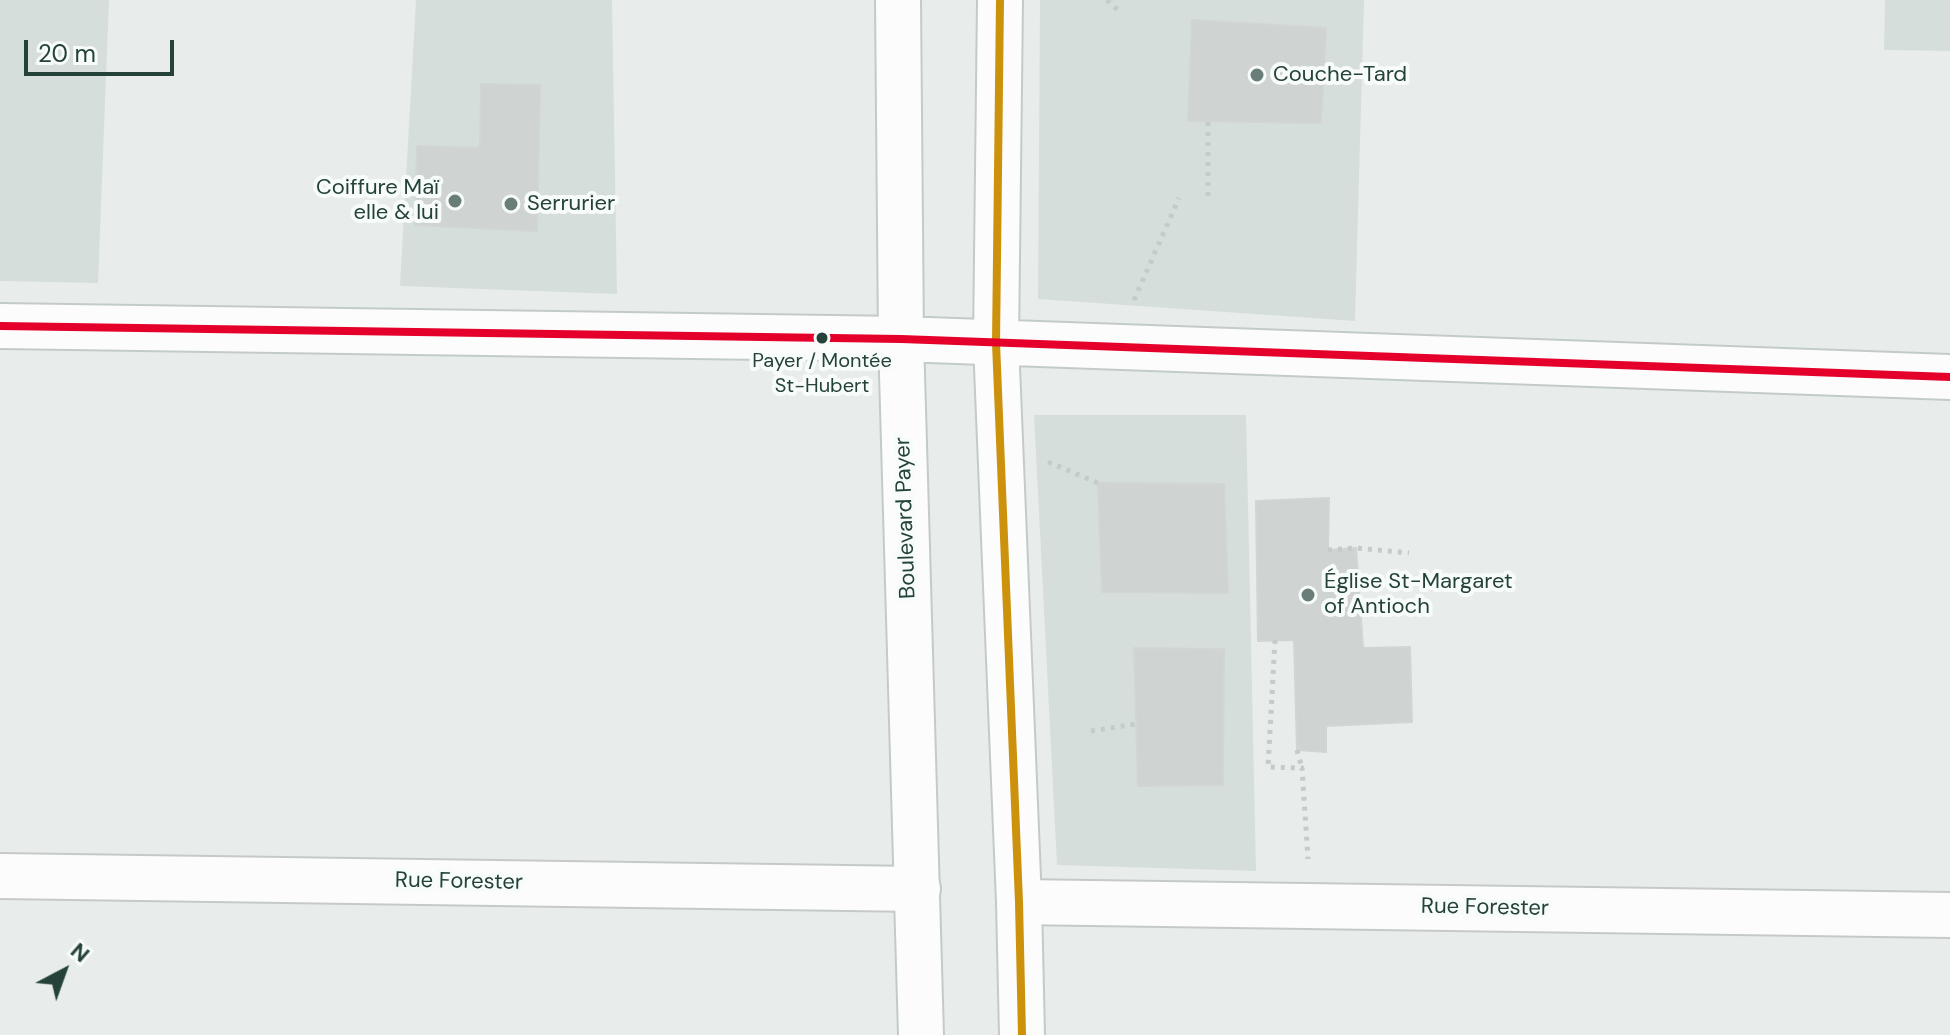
<!DOCTYPE html>
<meta charset="utf-8">
<style>
body{margin:0}
#map{position:relative;width:1950px;height:1035px;overflow:hidden;background:#e8edeb;font-family:"DM Sans",sans-serif}
canvas{display:block}
.north{position:absolute;left:24px;top:931px;width:80px;height:80px;-webkit-text-stroke:6px #f7fbf9;paint-order:stroke;rotate:41deg;font-size:22px;font-weight:700;line-height:32px;text-align:center;color:#24423a}
.north::after{content:'';display:block;margin:auto;width:28px;height:36px;background:#24423a;clip-path:polygon(50% 0,100% 100%,50% 72%,0 100%)}
.scale{position:absolute;left:24px;top:40px;width:150px;height:36px;box-sizing:border-box;border:4px solid #24423a;border-top:0;padding-left:10px;font-size:24px;line-height:28px;white-space:nowrap;color:#24423a;-webkit-text-stroke:6px #f7fbf9;paint-order:stroke}
</style>
<div id="map">
<canvas width="1950" height="1035"></canvas>
<div class="north">N</div>
<div class="scale">20 m</div>
</div>
<script>
const c = document.querySelector('canvas').getContext('2d');
c.lineJoin = 'round';
function fillPath(path, color) { c.fillStyle = color; c.fill(path, 'evenodd'); }
function trace(path, color, width, dash) { c.strokeStyle = color; c.lineWidth = width; c.lineCap = dash ? 'butt' : 'round'; c.setLineDash(dash || []); c.stroke(path); }
function label(font, color, halo, rows, align = 'center') {
  c.font = font + ' "DM Sans",sans-serif'; c.lineWidth = 8; c.setLineDash([]); c.textBaseline = 'middle'; c.strokeStyle = halo; c.fillStyle = color; for (const [text, x, y, turn = 0] of rows) {
    c.save(); c.translate(x, y); c.rotate((+turn || 0) * Math.PI / 180); c.textAlign = isNaN(turn) ? turn : align; if (halo) c.strokeText(text, 0, 0); c.fillText(text, 0, 0); c.restore();
  }
}
fillPath(new Path2D(`
 M0,0H109L98,283L0,281Z
 M416,0H612L617,294L400,286Z
 M1040,0H1364L1355,321L1038,299Z
 M1885,0H1950V51L1884,50Z
 M1034,415H1246L1256,871L1057,865Z`), '#d6dedb');
const building = new Path2D(`
 M1192,20L1326,28L1321,123L1188,121Z
 M481,84L540,85L537,231L415,225L417,146L480,148Z
 M1098,483L1224,484L1228,593L1102,592Z
 M1329,498L1328,550L1356,548L1363,648L1410,647L1412,722L1326,726V752L1297,750L1294,640L1258,641L1256,501Z
 M1134,648L1224,649L1223,785L1138,786Z`);
fillPath(building, '#cfd4d2');
trace(building, '#d1d6d4', 2);
const street = new Path2D(`
 M0,876L918,889
 M1019,902L1950,915`);
const secondary = new Path2D(`
 M898,0L901,339L921,1035
 M1000,0L996,343L1019,902L1022,1035
 M0,326L901,339L1950,377`);
trace(street, '#c5cac8', 48);
trace(secondary, '#c3cbc8', 48);
trace(new Path2D(`
 M1107,0L1118,10
 M1208,122V199
 M1134,300L1179,198
 M1048,462L1098,483
 M1328,550L1356,548L1409,553
 M1275,640L1268,767L1302,768L1308,859
 M1091,731L1136,724
 M1297,750L1302,768`), '#c3ccca', 5, [4, 6]);
trace(street, '#fcfcfc', 44);
trace(secondary, '#fcfcfc', 44);
trace(new Path2D(`
 M1000,0L996,343L1019,902L1022,1035`), '#cd920c', 8);
trace(new Path2D(`
 M0,326L901,339L1950,377`), '#e4002b', 8);
for (const [x, y, r, color] of [
 [1257,75,8,"#697e78"],
 [455,201,8,"#697e78"],
 [511,204,8,"#697e78"],
 [822,338,7,"#24423a"],
 [1308,595,8,"#697e78"]
]) { const dot = new Path2D(); dot.arc(x, y, r, 0, 2 * Math.PI); c.fillStyle = color; c.fill(dot); trace(dot, '#f7fbf9', 3); }
label('20px', '#24423a', '#f7fbf9', [
 ["Payer / Montée",822,362],
 ["St-Hubert",822,387]
]);
label('22px', '#24423a', '#f7fbf9', [
 ["Couche-Tard",1273,75],
 ["Coiffure Maï",439,188,"right"],
 ["elle & lui",439,213,"right"],
 ["Serrurier",527,204],
 ["Église St-Margaret",1324,582],
 ["of Antioch",1324,607]
], 'left');
label('22px', '#24423a', '#f7fbf9', [
 ["Boulevard Payer",906,518,-92],
 ["Rue Forester",459,882,1],
 ["Rue Forester",1485,908,1]
]);
</script>
